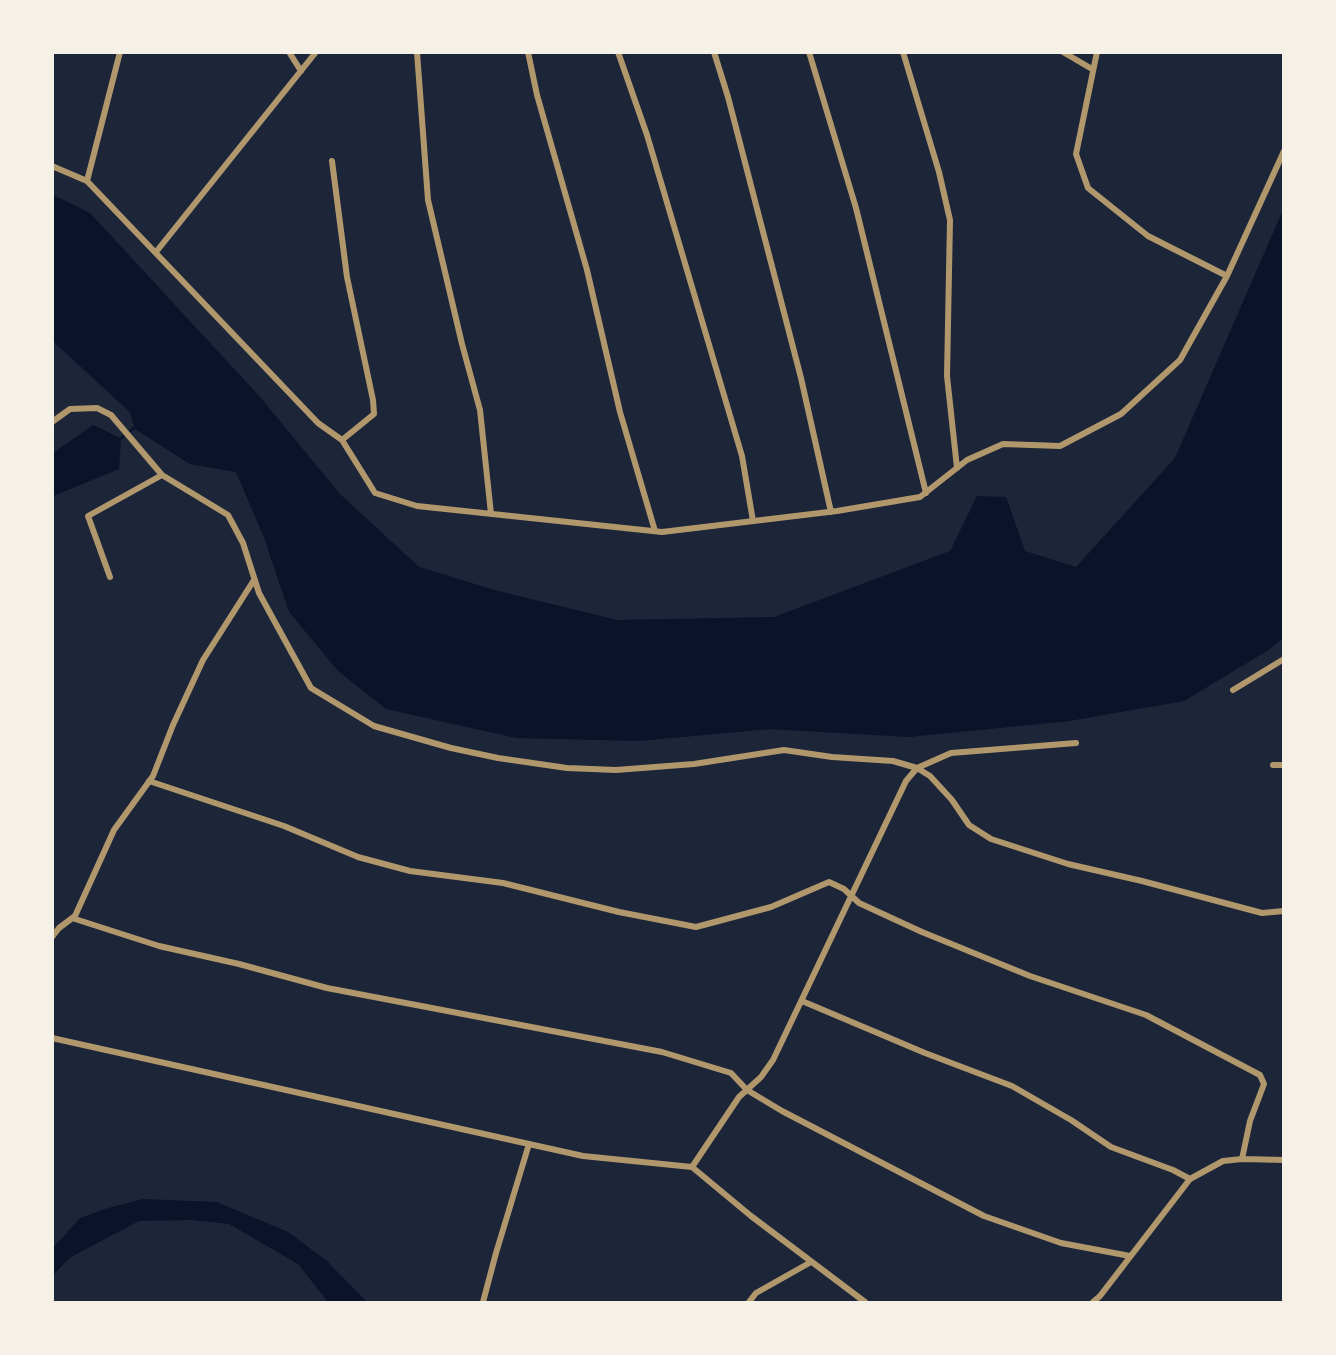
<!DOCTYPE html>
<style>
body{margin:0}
#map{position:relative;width:1336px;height:1355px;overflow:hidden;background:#14213d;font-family:Lato,sans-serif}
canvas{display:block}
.frame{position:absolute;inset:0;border:54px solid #f6f1e7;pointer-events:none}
</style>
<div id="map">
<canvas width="1336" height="1355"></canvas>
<div class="frame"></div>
</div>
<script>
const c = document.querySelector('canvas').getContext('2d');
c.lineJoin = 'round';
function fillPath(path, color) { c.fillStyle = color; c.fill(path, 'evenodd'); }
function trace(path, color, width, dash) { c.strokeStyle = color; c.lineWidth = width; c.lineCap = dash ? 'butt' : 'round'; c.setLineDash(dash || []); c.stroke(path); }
fillPath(new Path2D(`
 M53,53H1283V210L1175,458L1076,568L1025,551L1006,498L950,551L774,617L617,620L494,590L418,566L340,494L260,397L90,213L53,195Z
 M52,341L130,413L135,427L120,438L93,425L53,453Z
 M135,429L190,464L236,472L263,534L639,741L770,729L908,737L1069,721L1184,701L1270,649L1283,638V1302H53V496L119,469L121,440Z`), '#1d2539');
fillPath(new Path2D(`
 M53,195L90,213L260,397L340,494L419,567L494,590L617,620L774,617L950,551L977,496L1006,497L1025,551L1076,567L1175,458L1283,210V638L1270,649L1184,701L1069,721L908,737L770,729L638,741L516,738L386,709L338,671L289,612L263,535L236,472L190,464L135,429L121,440L119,469L53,496V453L93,425L120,438L134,426L130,412L53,341Z
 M143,1199L217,1202L288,1232L327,1261L367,1302H328L298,1264L229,1224L191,1220L139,1221L71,1257L53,1275V1248L80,1218L108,1208Z`), '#0b132b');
trace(new Path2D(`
 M289,52L301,71
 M417,52L428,200L462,344L480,410L491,514
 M528,52L537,95L587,270L620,412L655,531
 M618,52L647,135L742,456L753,521
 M714,52L728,97L801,378L831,512
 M809,52L856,208L926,493
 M903,52L939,172L950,220L947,376L957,468
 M1063,52L1092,69
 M1097,52L1076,154L1088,188L1148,236L1227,276
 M332,161L347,277L373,400L374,414L342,440
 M52,166L87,181L318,423L342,440L375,493L417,506L662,532L837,511L920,497L967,460L1003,444L1060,446L1121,414L1180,360L1227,276L1284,151
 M87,181L120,52
 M156,252L316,52
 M52,422L70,409L97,408L111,415L162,475L228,515L243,543L259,593L311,688L374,726L451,748L498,758L567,768L616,770L694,764L784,750L832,757L893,761L917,768L951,753L1076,743
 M110,577L88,516L162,475
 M1233,690L1284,659
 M1273,765H1284
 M149,781L284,826L358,857L410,871L503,883L619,912L696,927L771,907L829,882L844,889L859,903L922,932L1030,976L1146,1015L1260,1075L1264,1084L1250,1121L1242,1159
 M72,918L159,946L239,964L327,988L662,1052L731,1073L747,1090L782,1111L984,1216L1061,1243L1130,1256
 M52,937L59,928L75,916L114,830L153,776L173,725L203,660L254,580
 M802,1001L925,1053L1012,1086L1071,1120L1111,1147L1173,1170L1190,1179
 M52,1038L583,1156L692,1167L751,1216L865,1302
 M692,1167L739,1097L761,1077L773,1060L906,781L917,768L930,776L952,800L969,825L991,839L1068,864L1142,881L1262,913L1284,911
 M483,1302L496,1253L529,1144
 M749,1302L756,1293L811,1262
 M1093,1302L1100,1296L1190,1179L1223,1161L1242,1159L1284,1160`), '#b1986c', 6);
</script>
